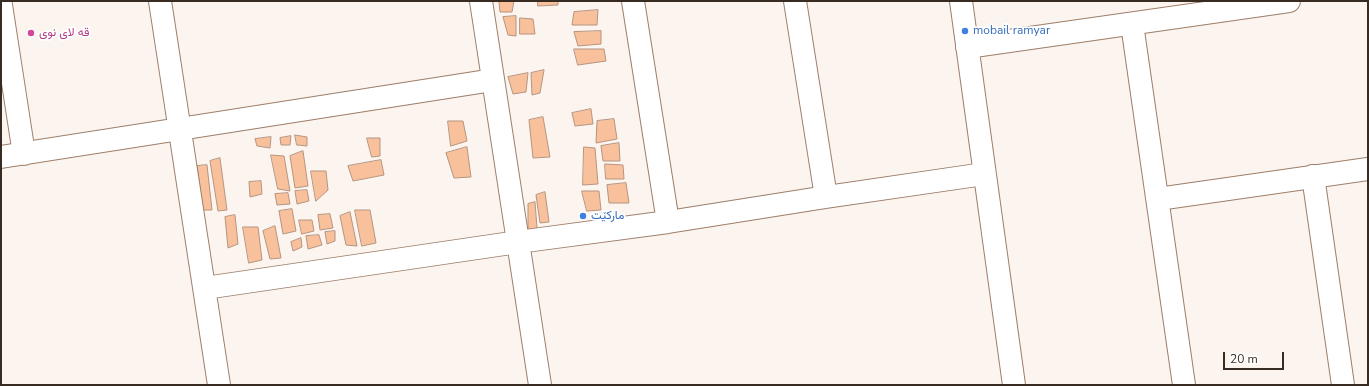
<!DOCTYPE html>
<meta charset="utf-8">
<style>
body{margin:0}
#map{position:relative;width:1369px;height:386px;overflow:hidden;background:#fbf4ef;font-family:"Nunito Sans",sans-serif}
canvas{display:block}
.frame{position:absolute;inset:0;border:2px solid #382b22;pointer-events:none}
.scale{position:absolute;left:1223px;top:352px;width:61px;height:18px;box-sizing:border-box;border:2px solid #382b22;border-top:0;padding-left:5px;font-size:12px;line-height:14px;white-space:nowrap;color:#382b22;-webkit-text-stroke:3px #fff;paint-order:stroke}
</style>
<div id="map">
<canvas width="1369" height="386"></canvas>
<div class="frame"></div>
<div class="scale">20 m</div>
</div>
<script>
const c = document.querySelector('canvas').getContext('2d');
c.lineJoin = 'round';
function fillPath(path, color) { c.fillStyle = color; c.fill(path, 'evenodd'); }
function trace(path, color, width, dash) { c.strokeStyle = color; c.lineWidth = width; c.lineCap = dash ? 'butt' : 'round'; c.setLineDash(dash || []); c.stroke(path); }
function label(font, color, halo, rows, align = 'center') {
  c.font = font + ' "Nunito Sans",Vazirmatn,sans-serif'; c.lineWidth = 3.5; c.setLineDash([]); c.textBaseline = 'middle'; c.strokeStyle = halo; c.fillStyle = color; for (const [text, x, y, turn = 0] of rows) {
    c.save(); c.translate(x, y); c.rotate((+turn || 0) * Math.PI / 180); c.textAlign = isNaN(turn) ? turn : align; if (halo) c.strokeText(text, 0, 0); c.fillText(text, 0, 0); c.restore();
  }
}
const building = new Path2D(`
 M514,1L512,12H500L499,2Z
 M538,1H558V5L538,6Z
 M598,10L597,25H572L574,12Z
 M516,16V36L508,35L503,17Z
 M520,18L533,19L535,34H520Z
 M601,31V44L578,46L574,32Z
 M574,49H604L606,61L578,65Z
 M544,70L540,93L532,95L531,73Z
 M528,73L526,92L513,94L508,77Z
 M591,109L593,124L575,126L572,113Z
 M543,117L550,157L533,158L529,120Z
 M614,119L617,139L596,143L597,121Z
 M448,121H463L467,141L451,146Z
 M295,135L307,137V146L297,145Z
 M291,136L290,145H281L280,138Z
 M271,137L270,148L257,146L255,139Z
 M367,138H380V156L372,157Z
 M619,143L620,161H603L601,146Z
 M467,147L471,177L454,178L446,153Z
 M584,147L595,148L598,184L583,185Z
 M303,151L308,186L295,188L290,156Z
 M271,155L284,156L290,191L278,189Z
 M220,158L227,210L218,211L210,161Z
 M381,160L384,175L353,181L348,166Z
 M605,164L623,165L624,179H606Z
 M207,165L212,210H203L197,166Z
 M311,171H326L328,190L316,201Z
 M261,181L262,194L250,197L249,182Z
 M626,183L629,203H609L607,185Z
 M307,190L309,201L297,204L295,191Z
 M582,191H599L601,210L587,211Z
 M545,192L549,222L540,223L536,195Z
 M288,193L290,204L277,205L275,194Z
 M535,202L537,228L528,230V204Z
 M292,209L296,231L283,234L279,211Z
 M355,210H370L376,243L362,246Z
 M350,212L357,246L346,245L340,216Z
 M330,214L333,228L320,230L318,215Z
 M235,215L238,244L228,248L225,217Z
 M299,220H312L314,231L302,234Z
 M275,226L281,258L270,259L263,231Z
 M243,227H258L262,260L249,263Z
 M335,231V241L327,244L325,232Z
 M319,235L322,245L308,249L306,236Z
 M301,238L302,247L293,251L291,242Z`);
fillPath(building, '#f8c09b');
trace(building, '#b69580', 1);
const street = new Path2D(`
 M160,1L219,385
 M481,1L540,385
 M633,1L668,222
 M795,1L826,197
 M961,1L1014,385
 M1,5L24,154
 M1132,24L1184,385
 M967,47L1289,1
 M1,157L493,80
 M1313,176L1343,385
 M1158,199L1368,169
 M205,288L518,242L668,222L826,197L984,174`);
trace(street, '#9d7e69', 24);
trace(street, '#fff', 22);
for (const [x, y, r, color] of [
 [965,31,4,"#3f7fe0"],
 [31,33,4,"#d1479c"],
 [583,216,4,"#3f7fe0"]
]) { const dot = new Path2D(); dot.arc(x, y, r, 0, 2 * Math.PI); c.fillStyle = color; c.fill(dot); trace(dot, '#fff', 1.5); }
label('12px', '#366cbe', '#fff', [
 ["mobail ramyar",973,31],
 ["مارکێت",591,216]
], 'left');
label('12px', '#b23c85', '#fff', [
 ["قه لای نوی",39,33]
], 'left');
</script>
